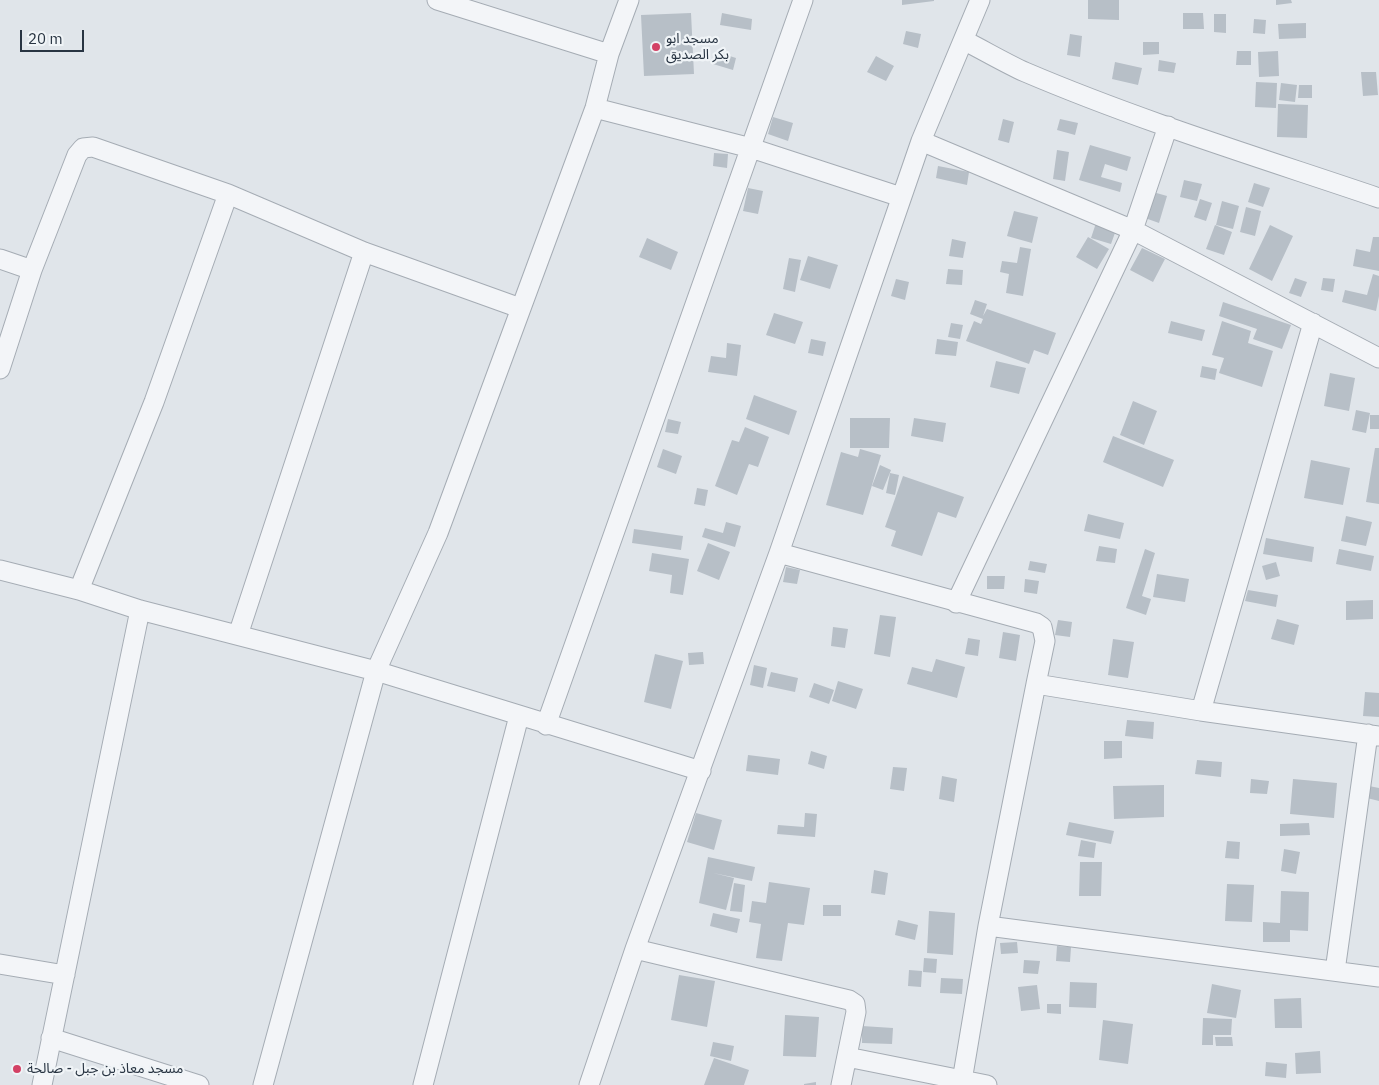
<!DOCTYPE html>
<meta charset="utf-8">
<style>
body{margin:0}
#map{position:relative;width:1379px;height:1085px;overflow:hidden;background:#e0e5ea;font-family:"IBM Plex Sans",sans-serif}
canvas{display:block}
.scale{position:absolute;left:20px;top:30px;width:64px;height:22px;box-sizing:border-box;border:2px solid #283442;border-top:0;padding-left:6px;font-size:15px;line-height:18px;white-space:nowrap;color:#283442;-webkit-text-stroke:4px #f0f4f7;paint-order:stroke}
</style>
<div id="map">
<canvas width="1379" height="1085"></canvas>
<div class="scale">20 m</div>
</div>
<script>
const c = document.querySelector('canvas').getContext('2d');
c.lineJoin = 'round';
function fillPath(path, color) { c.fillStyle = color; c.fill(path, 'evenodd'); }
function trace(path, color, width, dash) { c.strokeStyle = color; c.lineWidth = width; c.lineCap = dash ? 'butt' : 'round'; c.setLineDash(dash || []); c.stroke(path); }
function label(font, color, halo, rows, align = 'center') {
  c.font = font + ' "IBM Plex Sans","Noto Sans Arabic",sans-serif'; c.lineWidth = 4.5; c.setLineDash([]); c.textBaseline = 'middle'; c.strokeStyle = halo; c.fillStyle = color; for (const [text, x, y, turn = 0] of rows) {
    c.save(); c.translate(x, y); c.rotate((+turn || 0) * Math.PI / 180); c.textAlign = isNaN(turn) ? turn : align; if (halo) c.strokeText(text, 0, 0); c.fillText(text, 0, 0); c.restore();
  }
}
fillPath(new Path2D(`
 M902,0H934V1L902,5Z
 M1088,0H1119V20L1088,19Z
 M1276,0H1291L1292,3L1276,5Z
 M691,13L694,74L644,76L641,15Z
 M722,13L752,19L751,30L720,25Z
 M1183,13H1203L1204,29H1183Z
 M1214,14H1226V33L1214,32Z
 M1254,19L1266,20L1265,34L1253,33Z
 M1306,23V38L1279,39L1278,24Z
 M906,31L921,34L918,48L903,44Z
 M1070,34L1082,36L1080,57L1067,55Z
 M1143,42H1159V54L1143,55Z
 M1237,51H1251V65H1236Z
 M1278,51L1279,76L1259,77L1258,52Z
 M717,52L736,58L733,70L713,64Z
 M876,56L894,66L886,81L867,72Z
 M1159,60L1176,63L1174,73L1158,71Z
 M1115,62L1142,68L1138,85L1112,79Z
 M1361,72H1376L1378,95L1363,96Z
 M1256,82L1277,83L1276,108L1255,107Z
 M1281,83L1297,85L1295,102L1279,100Z
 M1299,85H1312V98H1298Z
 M1278,104L1308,105L1307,138L1277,137Z
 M773,117L793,123L788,141L768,134Z
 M1003,119L1014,122L1009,143L998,140Z
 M1060,119L1078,123L1075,135L1057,130Z
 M1090,145L1131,157L1127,171L1105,164L1101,177L1122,183L1120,192L1079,180Z
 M1057,150L1069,152L1065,181L1053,179Z
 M714,153L728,154L727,168L713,166Z
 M938,166L969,172L967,185L936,178Z
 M1184,180L1202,184L1197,201L1180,197Z
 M1254,183L1270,188L1263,207L1248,202Z
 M748,188L763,191L758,214L743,211Z
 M1153,192L1167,196L1159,223L1145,218Z
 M1200,199L1212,203L1206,221L1194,217Z
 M1222,201L1239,206L1233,229L1216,225Z
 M1246,207L1261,211L1255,236L1240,232Z
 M1014,211L1038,217L1032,243L1007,236Z
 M1096,223L1116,230L1111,244L1091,238Z
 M1215,225L1232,232L1224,255L1206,249Z
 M1270,225L1293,236L1272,281L1249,269Z
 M1088,237L1109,249L1097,269L1076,257Z
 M1373,237H1379V271L1353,266L1356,249L1370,252Z
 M647,238L678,252L671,270L639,257Z
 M952,239L966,242L963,258L949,256Z
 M1020,247L1031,249L1023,296L1006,293L1009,274L1000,272L1002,261L1017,263Z
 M1142,248L1165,259L1153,282L1130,270Z
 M808,256L838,265L830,289L800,280Z
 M789,258L801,260L795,292L783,289Z
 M948,269L963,270L962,285L946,284Z
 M1373,274L1379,276V296L1376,311L1342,302L1345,290L1367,295Z
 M1295,278L1307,282L1301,297L1289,293Z
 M1323,278L1335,279L1333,292L1321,290Z
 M896,279L909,282L905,300L891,296Z
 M975,300L987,304L983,316L987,309L1056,333L1048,355L1034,350L1029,364L966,341L974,321L981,324L983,319L970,314Z
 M1223,302L1291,325L1282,349L1253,339L1257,329L1219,316Z
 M774,313L803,322L795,344L766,335Z
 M1171,321L1205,330L1202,341L1168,333Z
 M1222,321L1251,331L1248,343L1273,351L1262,387L1219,373L1224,358L1212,355Z
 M951,323L963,325L960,339L948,337Z
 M811,339L826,342L823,356L808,353Z
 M937,339L958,342L956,356L935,354Z
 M727,343L741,345L737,376L708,372L711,356L726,358Z
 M996,361L1026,368L1019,394L990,387Z
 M1202,366L1217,369L1215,380L1200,377Z
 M1330,373L1355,378L1349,411L1324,406Z
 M754,395L797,411L789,435L746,419Z
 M1133,401L1157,411L1144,445L1120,435Z
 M1356,410L1370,413L1366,433L1352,430Z
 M1370,415H1379V429H1370Z
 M850,418H890L889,448H850Z
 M914,418L946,423L943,442L911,436Z
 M668,419L681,422L678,434L665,432Z
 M745,427L769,437L758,467L749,464L737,495L715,486L732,440L739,442Z
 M1113,436L1174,460L1163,487L1103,462Z
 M1375,448H1379V504L1366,502Z
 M663,449L682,456L676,474L657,467Z
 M860,449L881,455L863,515L826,505L841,452L858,457Z
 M1311,460L1350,468L1343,505L1304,498Z
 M880,465L891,470L883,490L872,486Z
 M890,473L899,475L895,495L886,493Z
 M903,476L964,497L956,518L938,512L922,556L891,546L896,531L885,527Z
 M697,488L708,490L705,506L694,504Z
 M1088,514L1124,523L1120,539L1084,531Z
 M1346,516L1372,522L1366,546L1341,541Z
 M726,522L741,526L735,547L702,537L705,528L723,533Z
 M634,529L683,536L681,550L632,543Z
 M1266,538L1314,547L1312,562L1263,554Z
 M708,543L730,552L719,580L697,571Z
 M1099,546L1117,549L1115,563L1096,561Z
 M1145,549L1155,553L1142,596L1151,599L1146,615L1126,608Z
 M1339,549L1374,556L1371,571L1336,564Z
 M652,553L689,559L683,595L670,593L672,575L649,571Z
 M1030,561L1047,564L1045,573L1028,570Z
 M1276,562L1280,576L1266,580L1262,566Z
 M786,567L800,570L797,584L783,582Z
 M1157,574L1189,579L1185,602L1153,597Z
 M987,576H1005L1004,589H987Z
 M1025,579L1039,581L1037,594L1024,592Z
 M1248,590L1278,595L1276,607L1245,601Z
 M1373,600V619L1346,620V601Z
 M880,615L896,617L890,657L874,654Z
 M1277,619L1299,625L1294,645L1271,639Z
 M1058,620L1072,622L1070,637L1055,635Z
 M833,627L848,629L845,648L831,646Z
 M1003,632L1020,635L1016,661L999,658Z
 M968,638L980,640L978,656L965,654Z
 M1113,639L1134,642L1128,678L1108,675Z
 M703,652L704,664L689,665L688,653Z
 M655,654L683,661L671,709L644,702Z
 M936,659L965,667L957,698L907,684L912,667L932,672Z
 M754,665L767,668L763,688L750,685Z
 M771,672L798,678L795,692L767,686Z
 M838,681L863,689L856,709L832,701Z
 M814,683L834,690L829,704L809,697Z
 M1365,692L1379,693V717L1363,716Z
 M1127,720L1154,722L1153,739L1125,736Z
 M1104,741H1122V758L1104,759Z
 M811,751L827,756L824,769L808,764Z
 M748,755L780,759L778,775L746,771Z
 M1197,760L1222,762L1221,777L1195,774Z
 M893,767L907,768L904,791L890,789Z
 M942,776L957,779L954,802L939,799Z
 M1251,779L1269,781L1267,794L1250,793Z
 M1293,779L1337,783L1334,818L1290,814Z
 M1164,785V817L1114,819L1113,786Z
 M1369,786L1379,788V801L1367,798Z
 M696,813L722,820L714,850L687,842Z
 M805,813L817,814L815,837L777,834L778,825L804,827Z
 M1069,822L1114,831L1111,844L1066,835Z
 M1309,823L1310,835L1280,836V824Z
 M1081,840L1096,843L1094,858L1078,856Z
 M1227,841L1240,842L1239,859L1225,858Z
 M1284,849L1300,852L1296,874L1281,871Z
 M708,857L755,867L752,881L713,873L734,878L726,910L699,903Z
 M1080,862H1102L1101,896H1079Z
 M874,870L888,873L885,895L871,893Z
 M769,882L810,888L804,925L788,923L782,961L756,958L761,924L749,922L752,901L766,903Z
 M734,883L745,885L742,912L730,911Z
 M1227,884L1254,885L1252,922L1225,921Z
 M1281,891L1309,892L1308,931L1290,930V942H1263V922L1280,923Z
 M823,905H841V916H823Z
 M929,911L955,913L953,955L927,953Z
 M713,913L740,919L737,933L710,926Z
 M898,920L918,925L915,940L895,935Z
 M1017,942L1018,953L1001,954L1000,943Z
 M1057,946L1071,947L1070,962L1056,961Z
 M924,958L937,959L936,973L923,972Z
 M1024,960L1040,961L1038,974L1023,973Z
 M909,970L922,971L921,987L908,986Z
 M679,975L715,981L707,1027L671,1020Z
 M941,978L963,979L962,994L940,993Z
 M1070,982L1097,983L1096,1008L1069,1007Z
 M1212,984L1241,990L1236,1018L1207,1013Z
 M1037,985L1040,1009L1021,1011L1018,987Z
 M1301,998L1302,1028H1275L1274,999Z
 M1047,1004H1061V1014L1047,1013Z
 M785,1015L819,1017L816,1057L783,1056Z
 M1203,1018L1232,1019L1231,1035H1213V1045H1202Z
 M1103,1020L1133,1024L1128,1064L1099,1060Z
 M862,1026L893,1028L892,1044L862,1043Z
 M1215,1037H1232L1233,1046H1216Z
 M713,1042L734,1046L731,1061L710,1056Z
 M1320,1051L1321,1073L1296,1074L1295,1053Z
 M714,1058L749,1070L744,1085H704Z
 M1266,1062L1287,1064L1286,1078L1265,1076Z
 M816,1082V1085H804V1084Z`), '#b7bfc7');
const street = new Path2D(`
 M437,0L609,54
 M965,41C985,51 1005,63 1025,72C1140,121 1261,158 1379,198
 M595,108L751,148L901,197
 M921,141L1133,230L1379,358
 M0,259L32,270
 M0,369L32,270L77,155L83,148L93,147L228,194L364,252L520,308
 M779,553L1036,623L1042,627L1045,641L1036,684
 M0,570L79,590L140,610L376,671L701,771
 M79,590L154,402L228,194
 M956,603L1133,230L1168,126
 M238,635L364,252
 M1201,711L1313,323
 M546,725L803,0
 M988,926L1379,977
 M635,949L849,1000L855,1004L856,1012L841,1085
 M0,964L65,975
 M1335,971L1368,734
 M51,1038L199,1085
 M847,1057L987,1085
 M962,1081L988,926L1036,684L1201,711L1379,736
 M42,1085L140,610
 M263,1085L376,671L438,533L595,108L609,54L629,0
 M423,1085L519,716
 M589,1085L635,949L779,553L921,141L980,0`);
trace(street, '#a5acb4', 21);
trace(street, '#f3f5f8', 19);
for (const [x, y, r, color] of [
 [656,47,5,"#d34165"],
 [17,1069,5,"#d34165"]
]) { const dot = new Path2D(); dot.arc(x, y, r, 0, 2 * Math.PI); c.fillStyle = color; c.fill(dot); trace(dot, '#f0f4f7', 2); }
label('14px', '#283442', '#f0f4f7', [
 ["مسجد ابو",666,39],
 ["بكر الصديق",666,55],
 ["مسجد معاذ بن جبل - صالحة",27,1069]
], 'left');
</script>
